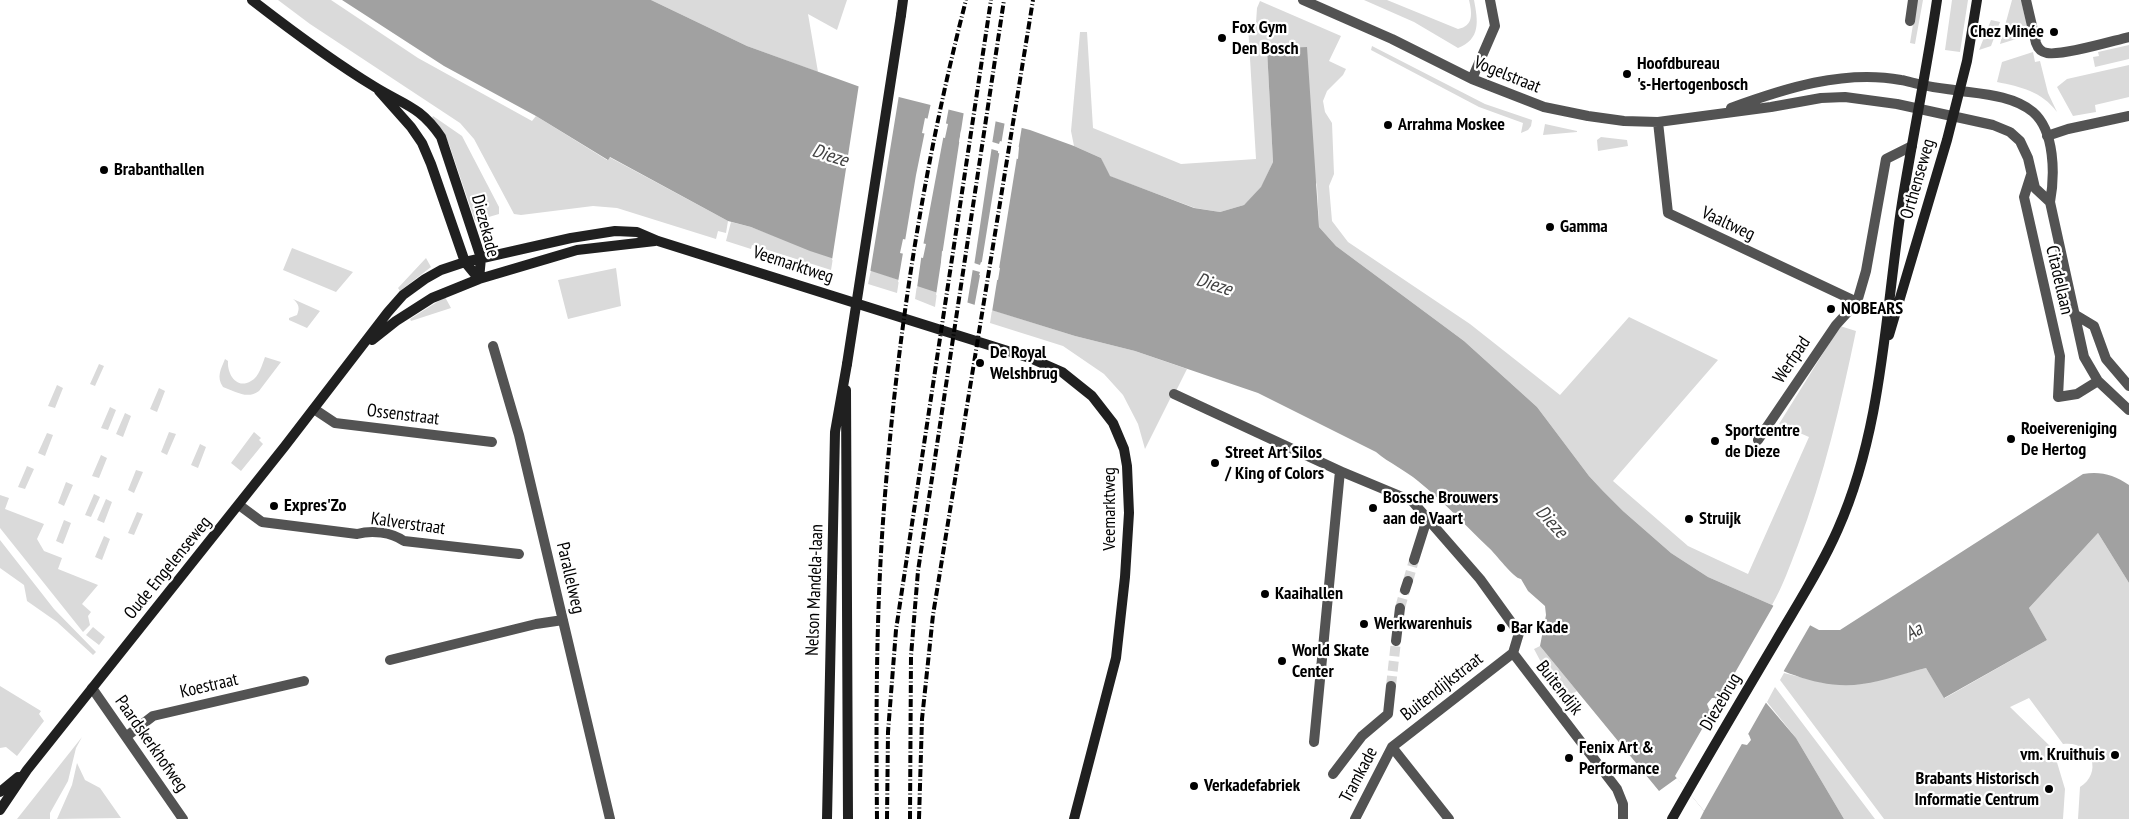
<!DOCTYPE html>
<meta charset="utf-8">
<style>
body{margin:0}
canvas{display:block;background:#fff}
</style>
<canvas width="2129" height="819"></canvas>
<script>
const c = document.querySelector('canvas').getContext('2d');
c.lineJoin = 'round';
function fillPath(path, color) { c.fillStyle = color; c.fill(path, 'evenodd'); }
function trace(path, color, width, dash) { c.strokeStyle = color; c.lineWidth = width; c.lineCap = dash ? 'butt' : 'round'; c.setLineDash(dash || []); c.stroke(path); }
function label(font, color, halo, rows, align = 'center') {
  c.font = font + ' "PT Sans Narrow",sans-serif'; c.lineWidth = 4.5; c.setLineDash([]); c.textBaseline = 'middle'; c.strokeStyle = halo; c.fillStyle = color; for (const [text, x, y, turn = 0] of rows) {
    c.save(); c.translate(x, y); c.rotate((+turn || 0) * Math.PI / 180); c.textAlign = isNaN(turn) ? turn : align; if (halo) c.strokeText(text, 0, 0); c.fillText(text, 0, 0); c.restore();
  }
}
fillPath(new Path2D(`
 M278,0H331L418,58L532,121L536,116L607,160L609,157L728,221L726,233L718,231L716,239L617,208L593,206L521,215L514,214L474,139L460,123L310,24Z
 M651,0H847L837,30L808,14L818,72L747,46Z
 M1364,0H1387L1458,29C1474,26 1472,13 1469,0H1474C1478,21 1481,39 1458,48L1414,22Z
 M1917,0H1923L1915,44L1910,43Z
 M1952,0H1968L1960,52L1945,50Z
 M2012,0H2021L2029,35L2000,44Z
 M1260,1L1341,36L1329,61L1346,69L1343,75L1327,91L1323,101L1325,112L1332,123L1334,174L1329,186L1332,221L1348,242L1470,324L1560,395L1629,317L1718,360L1613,481L1688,546L1748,574L1809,437L1779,424L1840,326L1856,331C1841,403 1824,476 1798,545C1790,565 1783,586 1772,605L1708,577L1671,553L1623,511L1603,491L1589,476L1537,407L1464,341L1336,246L1319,227L1317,185L1267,49L1273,162L1261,188L1244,205L1220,212L1195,208L1109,176L1101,158L1074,146L1071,131L1080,32H1087L1093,128L1181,164L1256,159L1248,25L1256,23L1257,8Z
 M1991,20L2000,22L1991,46L1979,50Z
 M2129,45V59L2095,67L2093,57L2099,56L2098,52Z
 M1372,46L1485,104L1532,120L1531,126L1528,130L1521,133L1523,123L1479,107L1371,50Z
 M2033,52L2035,62L2040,61L2048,93L2057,112C2041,91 2021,87 1997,82L2002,62Z
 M2129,65V97L2095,105L2096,112L2073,116L2057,87L2067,79Z
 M433,116L462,136L499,207V214L475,221L449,144L432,118Z
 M1545,124L1577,131V132L1543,135Z
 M1601,137L1627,140L1628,146L1598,151L1597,140Z
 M731,222L751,227L833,258L831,270L752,245L751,249L726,241Z
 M292,248L353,272L336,292L283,270Z
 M426,258L431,267L400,291L398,288Z
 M616,268L621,306L568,319L558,280Z
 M871,270L899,280L897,293L868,284Z
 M917,285L937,292L935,307L915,299Z
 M445,297L451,308L411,321L410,319Z
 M293,299L320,311L307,328L289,320V318L297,315C300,308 299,304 293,299Z
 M992,310L1075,336L1135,351L1187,369L1176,391H1174L1145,449L1138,424L1123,395L1104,374L1063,346L990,323Z
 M265,357L281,362L259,391C247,400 235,391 223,387C216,377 221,369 225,359L228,361C227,373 236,390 251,381C259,377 262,365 265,357Z
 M99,364L104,366L95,386L90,384Z
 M57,385L63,388L55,408L48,406Z
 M159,388L165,391L157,412L150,409Z
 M110,407L116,410L108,430L101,428Z
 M125,413L131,416L123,437L116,434Z
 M169,432L176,434L167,455L161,452Z
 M254,432L261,438L259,440L263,444L241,471L231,463Z
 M47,433L53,435L45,456L38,453Z
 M200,444L206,447L198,468L191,465Z
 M101,455L107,458L99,478L92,476Z
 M27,466L34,469L25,489L18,487Z
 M136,470L143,472L134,493L128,490Z
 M66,482L73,485L64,506L58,503Z
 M94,494L100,497L91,517L85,515Z
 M0,495L9,498L5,509L44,524L37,539L44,551L62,558L58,569L98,585L82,604L91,612L88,616L90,625L83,632L0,528Z
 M106,499L112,502L104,523L97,520Z
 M137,512L143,514L134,535L128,533Z
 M64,520L71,523L63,544L56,541Z
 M2098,533L2129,583V819H2078L2080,787C2104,772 2091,740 2063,744L2029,698L2010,707L2053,749L2065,789L2063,819H1884L1780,680L1784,673L1824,683L1861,684L1926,668L1945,698L2047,640L2029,608Z
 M104,536L110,539L102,560L95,557Z
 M0,540L54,609L96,652L93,655L57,622L27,601L24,585L0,568Z
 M93,627L105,637L99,645L86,635Z
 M1540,646L1577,691L1571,695L1543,666L1534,649Z
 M0,686L41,711L39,714L44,721L17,756L6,747L0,748Z
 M1775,687L1875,819H1844L1796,738L1767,702Z
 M82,737L76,748L68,781L50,813V819H17Z
 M77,763L85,780L100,788L121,818L57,819L72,785Z`), '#dadada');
fillPath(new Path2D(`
 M342,0H651L747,46L863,88L1030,130L1074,146L1101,158L1110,176L1194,208L1220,212L1244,205L1261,187L1273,162L1267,49L1307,47L1319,227L1336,246L1464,341L1537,407L1589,476L1603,491L1623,511L1671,553L1708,577L1772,605L1819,630H1840L2083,474C2101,471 2114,475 2129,485V583L2098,533L2029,608L2047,640L1944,698L1926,668C1905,673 1884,681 1862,684C1822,690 1783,672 1748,655L1739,671L1796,738L1844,819H1700L1704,811L1677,778L1659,791L1540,646L1546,615L1545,606L1528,591L1521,579C1513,578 1496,554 1488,547C1465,525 1443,501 1418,481C1405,470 1389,463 1376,452L1258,393L1135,351L1075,336L975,305L810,251L751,227L728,221L610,157L608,160L536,116L444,66ZM925,118L948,124L945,138L922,133ZM961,130L990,138L989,141L999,144L1000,141L1019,147L1018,159L998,153V151L988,148L987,150L959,142ZM903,239L926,244L923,258L900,253ZM942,251L971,259V262L980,265L981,262L1000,268L998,280L979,275L980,272L969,269L968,272L941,264ZM1712,698H1715L1749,735L1751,740L1747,745L1742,744L1709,709L1707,704Z`), '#a1a1a1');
fillPath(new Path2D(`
 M859,84L899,95L870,273L832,260Z
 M931,103L949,107L923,246L905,242L903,251L922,255V252L917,288L898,282L904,247L916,175L925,131L943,135L945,125L927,121Z
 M964,111L996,119L992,144L988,143L987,140L963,132L962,140L985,147L988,145L992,146L974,266L969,264L968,261L944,254L943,262L967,269L969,267L973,268L967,305L936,295Z
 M1005,121L1022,126L992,312L974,308L981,270L982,273L996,277L997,269L983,265L981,267L1000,149L1001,152L1016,156L1017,148L1001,145Z
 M1775,603L1812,622L1782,674L1749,658L1742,671L1768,699L1747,736L1717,704Z
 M1713,710L1743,742L1704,811L1675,776Z`), '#fff');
trace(new Path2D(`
 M1408,581L1414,560
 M1400,608L1405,590
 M1391,686L1396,641`), '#d9d9d9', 10, [10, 5]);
trace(new Path2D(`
 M1303,0L1392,39L1472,79L1544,107L1588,116L1624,121L1658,122L1771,107L1821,98L1845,97L1897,104L1993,125L2010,132L2020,141L2028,158L2035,188L2050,202
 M2026,0L2036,43C2038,49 2041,52 2047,53C2062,56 2112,41 2129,37
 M1910,21L1913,0
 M1472,79L1495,26L1490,0
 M1731,108C1783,89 1844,69 1901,80C1908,81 1916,84 1923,85C1935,88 1948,89 1961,91C1984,94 2014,96 2033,112C2055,131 2055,175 2050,202L2084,357L2098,381L2129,410
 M1658,122L1668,213L1857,302
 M2047,136L2068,129L2129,116
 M2031,175L2024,197L2060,356L2058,397L2077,394L2098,381
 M2074,314L2094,326L2106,359L2129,386
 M493,346L519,435L610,819
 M1174,394L1340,471L1412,501L1480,579L1519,633L1513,653
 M314,409L335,423L492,442
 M1758,440L1836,325L1857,302L1866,271L1886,159L1912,146
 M239,505L262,522L357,534C372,530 391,532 404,541L519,554
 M1414,560L1427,519
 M1405,590L1408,581
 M1396,641L1400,608
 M1513,653L1617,789L1623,804V819
 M390,660L536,624L563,620
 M92,688L183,819
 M127,736L153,716L304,681
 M1314,742L1340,471
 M1392,747L1449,819
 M1333,774L1362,736L1388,714L1391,686
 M1355,819L1392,747L1513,653`), '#535353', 10);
trace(new Path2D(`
 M252,0C292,31 332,61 375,87C404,105 420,106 441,137L481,258L479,279
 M901,15L903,0
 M379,91L411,127L422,143L431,164L465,262L479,279
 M1889,335L1947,140L1967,61L1977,0
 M372,340L396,321L432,298L479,279L577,250L655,241
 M846,390L848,819
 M0,792L18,777
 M0,810L27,770L285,446L388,312L403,295L425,279L441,270L465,262L571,238L615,231L637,232L658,241L1030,358L1062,372L1092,396L1113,423L1124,449L1127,466L1129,513L1125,577L1116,658L1074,819
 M827,819L835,432L847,364
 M1672,819C1706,759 1741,700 1776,641C1797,605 1821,568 1838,529C1883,428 1885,312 1902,203C1913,135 1927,68 1937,0`), '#202020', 10);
trace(new Path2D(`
 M877,819C876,715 876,611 884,508C897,336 923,167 966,0
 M887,819L888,732L896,630L991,0
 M910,819L911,656L918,571L1004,0
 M919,819L922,719L933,615L1033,0`), '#000', 4, [8, 2.5, 1, 2.5]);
trace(new Path2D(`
 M847,364L901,15`), '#202020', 10);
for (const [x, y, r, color] of [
 [2054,32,5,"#000"],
 [1222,38,5,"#000"],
 [1627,74,5,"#000"],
 [1388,125,5,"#000"],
 [104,170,5,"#000"],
 [1550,227,5,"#000"],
 [1831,309,5,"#000"],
 [980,363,5,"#000"],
 [2011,439,5,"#000"],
 [1715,441,5,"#000"],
 [1215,463,5,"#000"],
 [274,506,5,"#000"],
 [1373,508,5,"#000"],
 [1689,519,5,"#000"],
 [1265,594,5,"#000"],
 [1364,624,5,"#000"],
 [1501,628,5,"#000"],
 [1282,661,5,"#000"],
 [2115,755,5,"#000"],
 [1569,758,5,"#000"],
 [1194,786,5,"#000"],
 [2049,789,5,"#000"]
]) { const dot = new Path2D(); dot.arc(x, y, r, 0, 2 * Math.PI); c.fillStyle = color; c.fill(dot); trace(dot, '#fff', 2); }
label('bold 18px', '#000', '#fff', [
 ["Fox Gym",1232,28],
 ["Den Bosch",1232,49],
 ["Chez Minée",2044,32,"right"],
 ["Hoofdbureau",1637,64],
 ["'s-Hertogenbosch",1637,85],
 ["Arrahma Moskee",1398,125],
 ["Brabanthallen",114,170],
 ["Gamma",1560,227],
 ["NOBEARS",1841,309],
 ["De Royal",990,353],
 ["Welshbrug",990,374],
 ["Roeivereniging",2021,429],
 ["De Hertog",2021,450],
 ["Sportcentre",1725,431],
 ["de Dieze",1725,452],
 ["Street Art Silos",1225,453],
 ["/ King of Colors",1225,474],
 ["Bossche Brouwers",1383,498],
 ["aan de Vaart",1383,519],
 ["Expres'Zo",284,506],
 ["Struijk",1699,519],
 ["Kaaihallen",1275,594],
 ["Werkwarenhuis",1374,624],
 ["Bar Kade",1511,628],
 ["World Skate",1292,651],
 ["Center",1292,672],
 ["Fenix Art &",1579,748],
 ["Performance",1579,769],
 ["vm. Kruithuis",2105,755,"right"],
 ["Brabants Historisch",2039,779,"right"],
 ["Informatie Centrum",2039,800,"right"],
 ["Verkadefabriek",1204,786]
], 'left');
label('18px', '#000', '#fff', [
 ["Vogelstraat",1507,75,22],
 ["Orthenseweg",1918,179,-74],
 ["Vaaltweg",1728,224,25],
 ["Diezekade",485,226,75],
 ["Veemarktweg",793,265,18],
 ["Citadellaan",2059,280,77],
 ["Werfpad",1792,360,-56],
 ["Ossenstraat",403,415,7],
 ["Veemarktweg",1110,509,-90],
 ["Kalverstraat",408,524,8],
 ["Oude Engelenseweg",168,568,-51],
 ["Parallelweg",570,578,77],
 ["Nelson Mandela-laan",815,590,-88],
 ["Koestraat",209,686,-13],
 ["Buitendijkstraat",1442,687,-38],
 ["Buitendijk",1559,688,52],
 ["Diezebrug",1721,702,-60],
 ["Paardskerkhofweg",151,744,55],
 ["Tramkade",1359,775,-62]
]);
label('italic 19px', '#424242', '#fff', [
 ["Dieze",830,156,18],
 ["Dieze",1214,285,18],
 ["Dieze",1551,522,47],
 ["Aa",1914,632,-30]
]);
</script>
